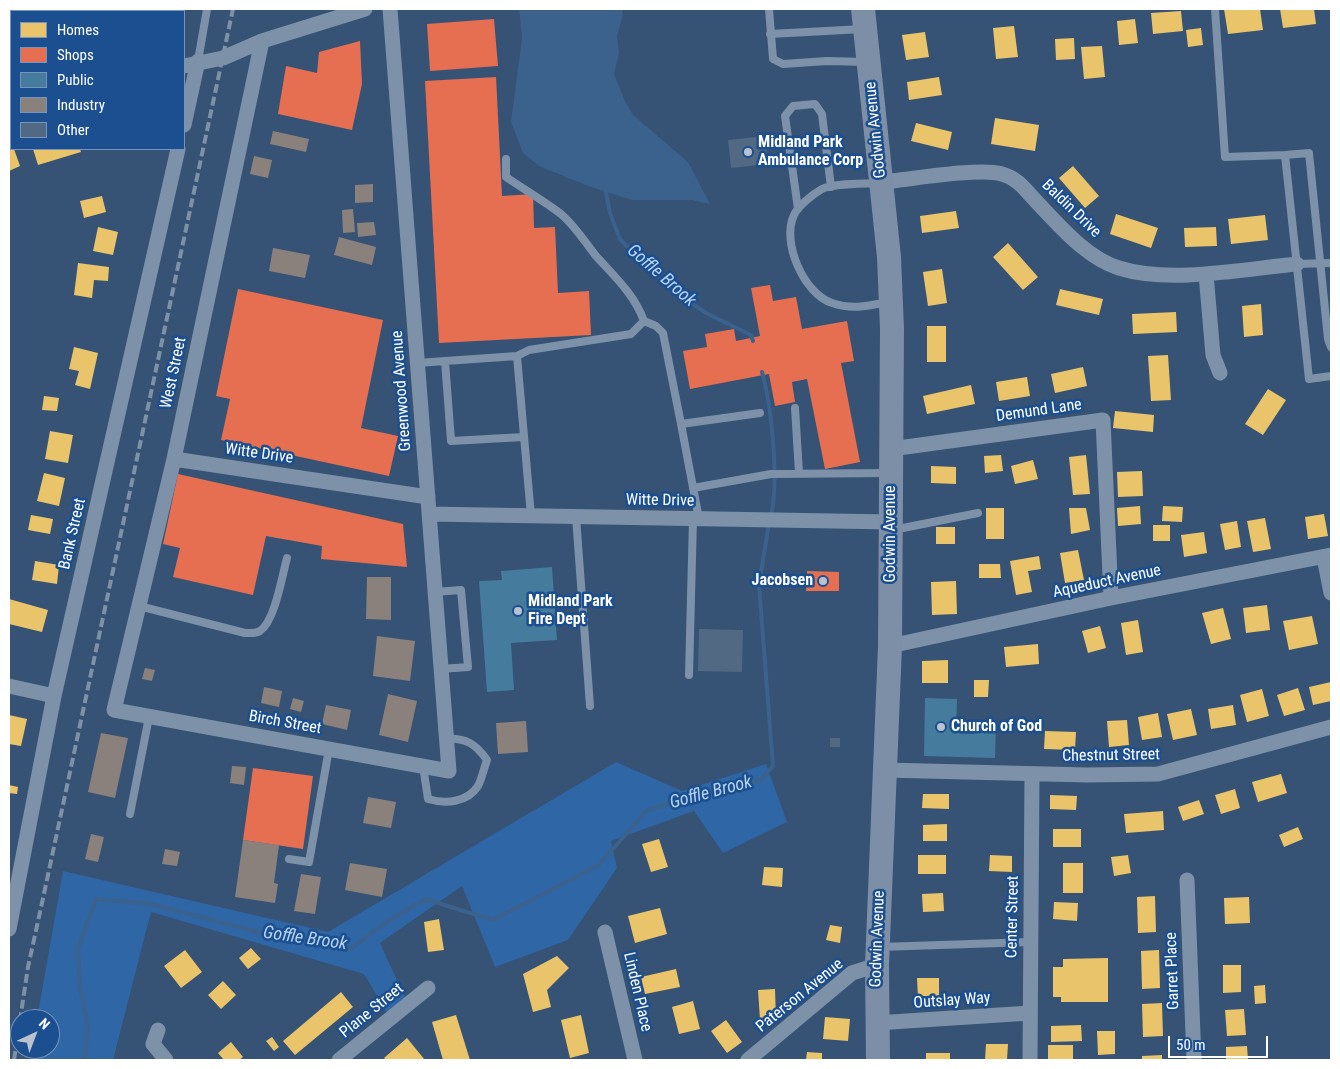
<!DOCTYPE html>
<style>
body{margin:0}
#map{position:relative;width:1340px;height:1069px;overflow:hidden;background:#365274;font-family:"Roboto Condensed",sans-serif}
canvas{display:block}
.frame{position:absolute;inset:0;border:10px solid #fff;pointer-events:none}
.legend{position:absolute;left:10px;top:10px;width:175px;height:140px;box-sizing:border-box;background:#1b4f8f;border:1px solid #7695bc;margin:0;padding:6px 9px;list-style:none;font-size:15px;color:#fff}
.legend li{display:flex;align-items:center;gap:10px;height:25px}
.legend b{width:25px;border:1px solid #7695bc}
.north{position:absolute;left:10px;top:1009px;width:50px;height:50px;box-sizing:border-box;background:#1b4f8f;border:1px solid #7695bc;border-radius:50%;rotate:43deg;font-size:14px;font-weight:700;line-height:20px;text-align:center;color:#fff}
.north::after{content:'';display:block;margin:auto;width:18px;height:22px;background:#b9c2ce;clip-path:polygon(50% 0,100% 100%,50% 72%,0 100%)}
.scale{position:absolute;left:1168px;top:1036px;width:100px;height:22px;box-sizing:border-box;border:2px solid #fff;border-top:0;padding-left:6px;font-size:15px;line-height:18px;white-space:nowrap;color:#fff;-webkit-text-stroke:4px #1b4f8f;paint-order:stroke}
</style>
<div id="map">
<canvas width="1340" height="1069"></canvas>
<div class="frame"></div>
<ul class="legend">
<li><b style="height:14px;background:#e9c46a"></b>Homes</li>
<li><b style="height:14px;background:#e76f51"></b>Shops</li>
<li><b style="height:14px;background:#457b9d"></b>Public</li>
<li><b style="height:14px;background:#8a817c"></b>Industry</li>
<li><b style="height:14px;background:#526984"></b>Other</li>
</ul>
<div class="north">N</div>
<div class="scale">50 m</div>
</div>
<script>
const c = document.querySelector('canvas').getContext('2d');
c.lineJoin = 'round';
function fillPath(path, color) { c.fillStyle = color; c.fill(path, 'evenodd'); }
function trace(path, color, width, dash) { c.strokeStyle = color; c.lineWidth = width; c.lineCap = dash ? 'butt' : 'round'; c.setLineDash(dash || []); c.stroke(path); }
function label(font, color, halo, rows, align = 'center') {
  c.font = font + ' "Roboto Condensed",sans-serif'; c.lineWidth = 5; c.setLineDash([]); c.textBaseline = 'middle'; c.strokeStyle = halo; c.fillStyle = color; for (const [text, x, y, turn = 0] of rows) {
    c.save(); c.translate(x, y); c.rotate((+turn || 0) * Math.PI / 180); c.textAlign = isNaN(turn) ? turn : align; if (halo) c.strokeText(text, 0, 0); c.fillText(text, 0, 0); c.restore();
  }
}
fillPath(new Path2D(`
 M616,762L682,791L766,764L787,822L723,853L694,811L611,841L617,868L568,940L495,967L462,886L380,943L407,1002L389,1016L364,974L151,912L113,1060H31L33,1049H50V1019H37L63,871L328,932Z`), '#2f66a5');
fillPath(new Path2D(`
 M519,9H622L623,15L617,36L619,53L614,74L625,101L633,115L688,162L710,204L692,200H632L591,187L539,166L523,153L511,122L522,38Z`), '#3b618d');
fillPath(new Path2D(`
 M1224,9H1260L1263,30L1228,34Z
 M1280,9H1314L1316,24L1283,28Z
 M1181,11L1183,31L1153,34L1151,13Z
 M1135,19L1138,43L1119,45L1117,21Z
 M1014,26L1018,57L996,59L993,28Z
 M1201,28L1203,45L1188,47L1186,30Z
 M925,32L929,57L906,60L902,35Z
 M1074,38L1075,59L1056,60L1055,39Z
 M1102,46L1105,77L1084,79L1081,47Z
 M939,77L942,95L909,100L907,82Z
 M995,118L1039,125L1035,151L991,144Z
 M916,123L952,132L948,150L911,141Z
 M14,149L20,166L9,171V150Z
 M33,149H80L81,152L38,165Z
 M1073,166L1099,196L1085,208L1059,178Z
 M102,196L106,212L84,218L80,201Z
 M956,211L959,228L922,233L920,216Z
 M1116,214L1158,228L1151,248L1110,234Z
 M1265,215L1268,240L1231,244L1228,219Z
 M98,227L118,232L113,255L93,251Z
 M1216,227L1217,246L1185,247L1184,228Z
 M1008,243L1038,277L1023,290L993,257Z
 M78,263L109,267L108,281L94,280L92,298L74,295Z
 M942,269L947,303L928,306L923,272Z
 M1060,289L1103,299L1099,315L1056,305Z
 M1261,304L1263,335L1244,337L1242,306Z
 M1176,312L1177,332L1133,334L1132,314Z
 M927,326H946V362H927Z
 M74,347L98,353L90,389L75,385L79,371L69,369Z
 M1168,355L1171,400L1151,401L1148,356Z
 M1083,367L1087,386L1055,393L1051,374Z
 M1027,377L1030,396L999,401L996,382Z
 M971,385L975,404L927,414L923,396Z
 M1268,389L1286,400L1263,435L1245,424Z
 M44,396L59,398L57,411L42,410Z
 M1115,411L1154,415L1153,432L1113,428Z
 M50,431L73,435L68,463L45,459Z
 M1001,455L1003,471L985,473L984,456Z
 M1086,455L1090,494L1073,495L1069,457Z
 M1033,460L1038,479L1015,484L1011,466Z
 M931,466L956,467V484L931,483Z
 M1142,471L1143,496L1118,497L1117,472Z
 M44,473L65,478L59,506L37,501Z
 M1140,506L1141,524L1118,526L1117,508Z
 M1163,506L1183,507L1182,522L1162,521Z
 M986,508H1004V539H986Z
 M1069,508H1086L1090,530L1071,534Z
 M1324,514L1328,536L1308,539L1305,517Z
 M31,515L53,519L50,534L28,530Z
 M1265,518L1271,549L1253,552L1247,521Z
 M1237,521L1241,547L1225,550L1220,524Z
 M1153,525H1170V541H1153Z
 M936,527H955V544H936Z
 M1204,532L1207,553L1184,557L1181,535Z
 M1078,550L1084,580L1065,583L1060,553Z
 M1039,556L1041,569L1028,571L1032,592L1016,595L1010,561Z
 M35,561L59,565L57,584L32,580Z
 M979,564H1000L1001,578H979Z
 M956,581L957,614L932,615L931,582Z
 M9,599L48,610L42,632L9,624Z
 M1267,605L1270,630L1246,633L1243,608Z
 M1223,608L1231,639L1211,644L1202,613Z
 M1312,616L1318,644L1289,650L1283,621Z
 M1138,620L1143,652L1126,655L1121,623Z
 M1100,626L1106,648L1088,653L1082,631Z
 M1038,644L1039,664L1006,667L1004,647Z
 M948,660V683H922V661Z
 M974,680H989L988,697H974Z
 M1331,682V701L1313,705L1309,687Z
 M1298,688L1305,710L1284,716L1277,695Z
 M1262,689L1269,716L1247,722L1240,695Z
 M1233,705L1236,725L1211,729L1208,709Z
 M1191,709L1197,735L1173,740L1167,714Z
 M1158,713L1162,737L1142,740L1138,717Z
 M9,715L27,719L21,746L9,744Z
 M1127,720L1129,745L1109,747L1107,721Z
 M1045,731L1076,732L1075,750L1044,749Z
 M1281,774L1287,793L1258,802L1252,782Z
 M9,785L18,787L17,794L9,793Z
 M1235,789L1240,808L1221,814L1215,795Z
 M923,794H949V809L922,808Z
 M1050,795L1077,796L1076,810L1050,809Z
 M1199,800L1204,814L1183,821L1178,807Z
 M1163,811L1164,830L1126,833L1124,814Z
 M947,824V841H923V825Z
 M1298,827L1303,839L1284,847L1279,835Z
 M1053,829H1081V847H1053Z
 M659,839L668,867L651,872L642,844Z
 M918,855H946V874H918Z
 M990,855L1012,856V872L989,871Z
 M1128,855L1131,873L1114,876L1111,857Z
 M1063,863H1083V893H1063Z
 M764,867L783,868L782,887L762,885Z
 M943,893L944,911L923,912L922,894Z
 M1155,896L1156,932L1138,933L1137,897Z
 M1249,897L1250,923L1225,924L1224,898Z
 M1054,902L1078,903L1077,921L1053,919Z
 M660,908L667,934L635,943L628,916Z
 M439,919L444,950L428,952L424,922Z
 M830,925L842,927L840,943L826,940Z
 M251,948L261,959L248,969L239,958Z
 M185,950L202,972L181,988L164,966Z
 M1159,950L1160,988L1142,989L1141,951Z
 M557,956L569,968L547,990L551,1007L533,1012L523,974Z
 M1108,958V1002H1061V997H1053V967H1063V959Z
 M1223,965H1241V992L1223,993Z
 M676,969L680,987L645,994L641,977Z
 M917,978H939V998H918Z
 M223,981L236,995L221,1009L208,995Z
 M1265,985L1266,1003L1255,1004L1254,986Z
 M775,989L776,1019L760,1020L758,990Z
 M341,992L353,1007L295,1055L283,1041Z
 M693,1001L700,1029L679,1034L672,1007Z
 M1162,1003L1163,1036L1143,1037L1142,1004Z
 M1244,1009L1246,1035L1227,1036L1225,1010Z
 M456,1015L470,1060H443L432,1022Z
 M581,1015L589,1053L570,1058L561,1020Z
 M825,1017L850,1019L848,1041L823,1039Z
 M726,1020L742,1042L727,1053L711,1031Z
 M1081,1025L1082,1041L1051,1042V1026Z
 M1097,1031H1115V1054L1098,1055Z
 M272,1037L279,1047L274,1051L266,1041Z
 M407,1038L425,1060H386L384,1058Z
 M231,1042L243,1057L239,1060H224L218,1053Z
 M986,1044H1008L1007,1060H985Z
 M1048,1045H1073V1060H1048Z
 M1247,1046L1248,1060H1226V1047Z
 M807,1052L822,1053V1060H806Z
 M926,1053H950V1060H926Z
 M1162,1055V1060H1142V1056Z`), '#e9c46a');
fillPath(new Path2D(`
 M494,19L498,66L430,71L427,24Z
 M360,41L362,84L352,130L278,114L286,66L317,73L319,52Z
 M496,77L502,196L533,194L534,228L555,227L558,293L589,291L591,335L439,343L425,81Z
 M770,285L773,301L796,297L802,329L847,321L854,361L841,363L860,462L825,469L807,379L792,382L795,402L775,406L769,374L690,389L683,351L707,347L705,334L734,329L736,341L760,336L751,288Z
 M238,289L383,320L361,428L398,436L389,476L221,440L230,399L216,396Z
 M178,474L403,524L407,567L321,559L322,546L266,536L253,595L173,577L180,548L163,544Z
 M807,571L839,572V591H806Z
 M253,768L313,776L303,849L243,840Z`), '#e76f51');
fillPath(new Path2D(`
 M552,567L557,640L511,643L514,690L487,692L479,581L502,580L501,571Z
 M925,698L957,699L956,733L974,734V721L996,722L995,758L924,756Z`), '#457b9d');
fillPath(new Path2D(`
 M273,131L309,139L306,152L270,144Z
 M254,156L272,160L268,178L250,174Z
 M373,184V202L355,203V185Z
 M353,209L355,232L343,233L342,210Z
 M374,222L376,235L358,237L357,223Z
 M339,237L376,247L372,265L334,255Z
 M273,248L310,255L305,278L269,271Z
 M367,577H391V620L366,619Z
 M377,636L415,641L410,681L373,676Z
 M145,668L155,670L152,681L142,679Z
 M264,687L282,691L279,707L261,703Z
 M388,694L417,701L408,742L379,735Z
 M293,698L304,701L301,712L290,709Z
 M326,705L351,710L347,730L322,724Z
 M526,721L528,752L498,754L496,723Z
 M101,733L128,738L115,798L88,792Z
 M232,766L246,767L244,785L230,783Z
 M368,797L396,802L391,828L363,823Z
 M91,834L104,837L98,862L85,859Z
 M243,840L279,845L274,883L278,884L275,903L235,897Z
 M165,849L180,852L177,866L162,864Z
 M350,863L387,869L382,897L345,890Z
 M301,874L321,877L315,914L294,911Z`), '#8a817c');
trace(new Path2D(`
 M605,187L610,213L620,239L645,265L675,292L706,313L751,335L753,341
 M762,372C772,408 779,480 771,516
 M85,1060L88,1026L80,987L78,949L96,899L151,904L258,932L352,948L379,927L425,899L493,920L599,865L646,811L695,795L761,780L773,766L759,585L769,523`), '#3b618d', 4);
fillPath(new Path2D(`
 M765,136L768,164L731,168L728,140Z
 M699,629L743,630L742,672L698,671Z
 M830,738H840V747H830Z`), '#526984');
trace(new Path2D(`
 M769,9L773,59L783,64L827,61L867,62
 M1215,9L1225,157L1285,155L1309,379L1331,376
 M770,34L863,29
 M198,61L207,9
 M1285,155L1309,153L1328,339L1331,347
 M879,183C865,184 833,183 822,189C813,194 798,206 794,215C781,242 804,294 832,303C852,310 868,306 888,302
 M798,209L785,116L793,106L815,104L822,114L831,187
 M1297,264L1331,263
 M644,321L656,326L663,333L681,424
 M517,356L531,516
 M445,361L451,441L524,437
 M417,363L517,356L529,350L631,334L644,321C634,294 615,277 596,256C585,242 575,226 561,214C544,201 525,190 506,177V159
 M795,408L799,473
 M693,488L771,474L888,473
 M576,517L590,706
 M699,519L681,424L760,413
 M893,530L978,513
 M435,592L461,590L468,667L441,669
 M139,606L245,633C250,633 255,634 260,631C275,621 282,576 287,558
 M689,675L693,519
 M423,766L428,799C445,804 467,803 478,786C482,778 484,768 487,760C475,743 467,739 446,738
 M130,814L149,717
 M289,859L309,862L329,749
 M880,947L1030,942`), '#7d92a8', 8);
trace(new Path2D(`
 M262,41L174,459L114,710L449,771L390,9
 M184,66L223,58L262,41L365,9
 M9,121L11,120
 M184,125L198,61
 M881,182C908,180 979,167 1002,174C1017,178 1025,189 1034,199C1058,224 1086,258 1119,268C1169,284 1245,269 1297,264
 M1206,274L1213,355L1220,373
 M891,449L1103,420L1111,598
 M174,459L428,497
 M429,514L891,522
 M1324,557L1331,593
 M890,646L1111,598L1331,555
 M9,686L54,696
 M885,770L1087,775L1158,774L1331,727
 M1187,880L1194,1060
 M9,929L54,696L178,149
 M605,932L635,1060
 M876,1023L1030,1013
 M158,1030L153,1044L166,1060
 M339,1060L428,988
 M748,1060L852,973L877,965
 M1030,1060L1032,774`), '#7d92a8', 15);
trace(new Path2D(`
 M863,9L889,257L892,329L890,646L877,965L878,1060`), '#7d8ea7', 24);
trace(new Path2D(`
 M14,1060L28,967L42,903L233,9`), '#7e92a7', 4, [9, 4]);
for (const [x, y, r, color] of [
 [748,152,5,"#b9c2ce"],
 [823,581,5,"#b9c2ce"],
 [518,611,5,"#b9c2ce"],
 [941,727,5,"#b9c2ce"]
]) { const dot = new Path2D(); dot.arc(x, y, r, 0, 2 * Math.PI); c.fillStyle = color; c.fill(dot); trace(dot, '#1b4f8f', 2); }
label('16px', '#fff', '#1b4f8f', [
 ["Godwin Avenue",876,130,-96],
 ["Baldin Drive",1071,209,44],
 ["West Street",174,373,-78],
 ["Greenwood Avenue",402,391,-94],
 ["Demund Lane",1039,411,-8],
 ["Witte Drive",259,454,8],
 ["Witte Drive",660,501,1],
 ["Bank Street",73,534,-77],
 ["Godwin Avenue",891,534,-90],
 ["Aqueduct Avenue",1107,582,-12],
 ["Birch Street",285,723,10],
 ["Chestnut Street",1111,756,-1],
 ["Center Street",1013,917,-89],
 ["Godwin Avenue",878,939,-88],
 ["Garret Place",1173,971,-92],
 ["Linden Place",637,992,77],
 ["Paterson Avenue",800,996,-39],
 ["Outslay Way",952,1001,-4],
 ["Plane Street",372,1011,-39]
]);
label('bold 16px', '#fff', '#1b4f8f', [
 ["Midland Park",758,143],
 ["Ambulance Corp",758,161],
 ["Jacobsen",813,581,"right"],
 ["Midland Park",528,602],
 ["Fire Dept",528,620],
 ["Church of God",951,727]
], 'left');
label('italic 18px', '#b5d3f5', '#1b4f8f', [
 ["Goffle Brook",661,276,41],
 ["Goffle Brook",711,793,-15],
 ["Goffle Brook",305,939,8]
]);
</script>
